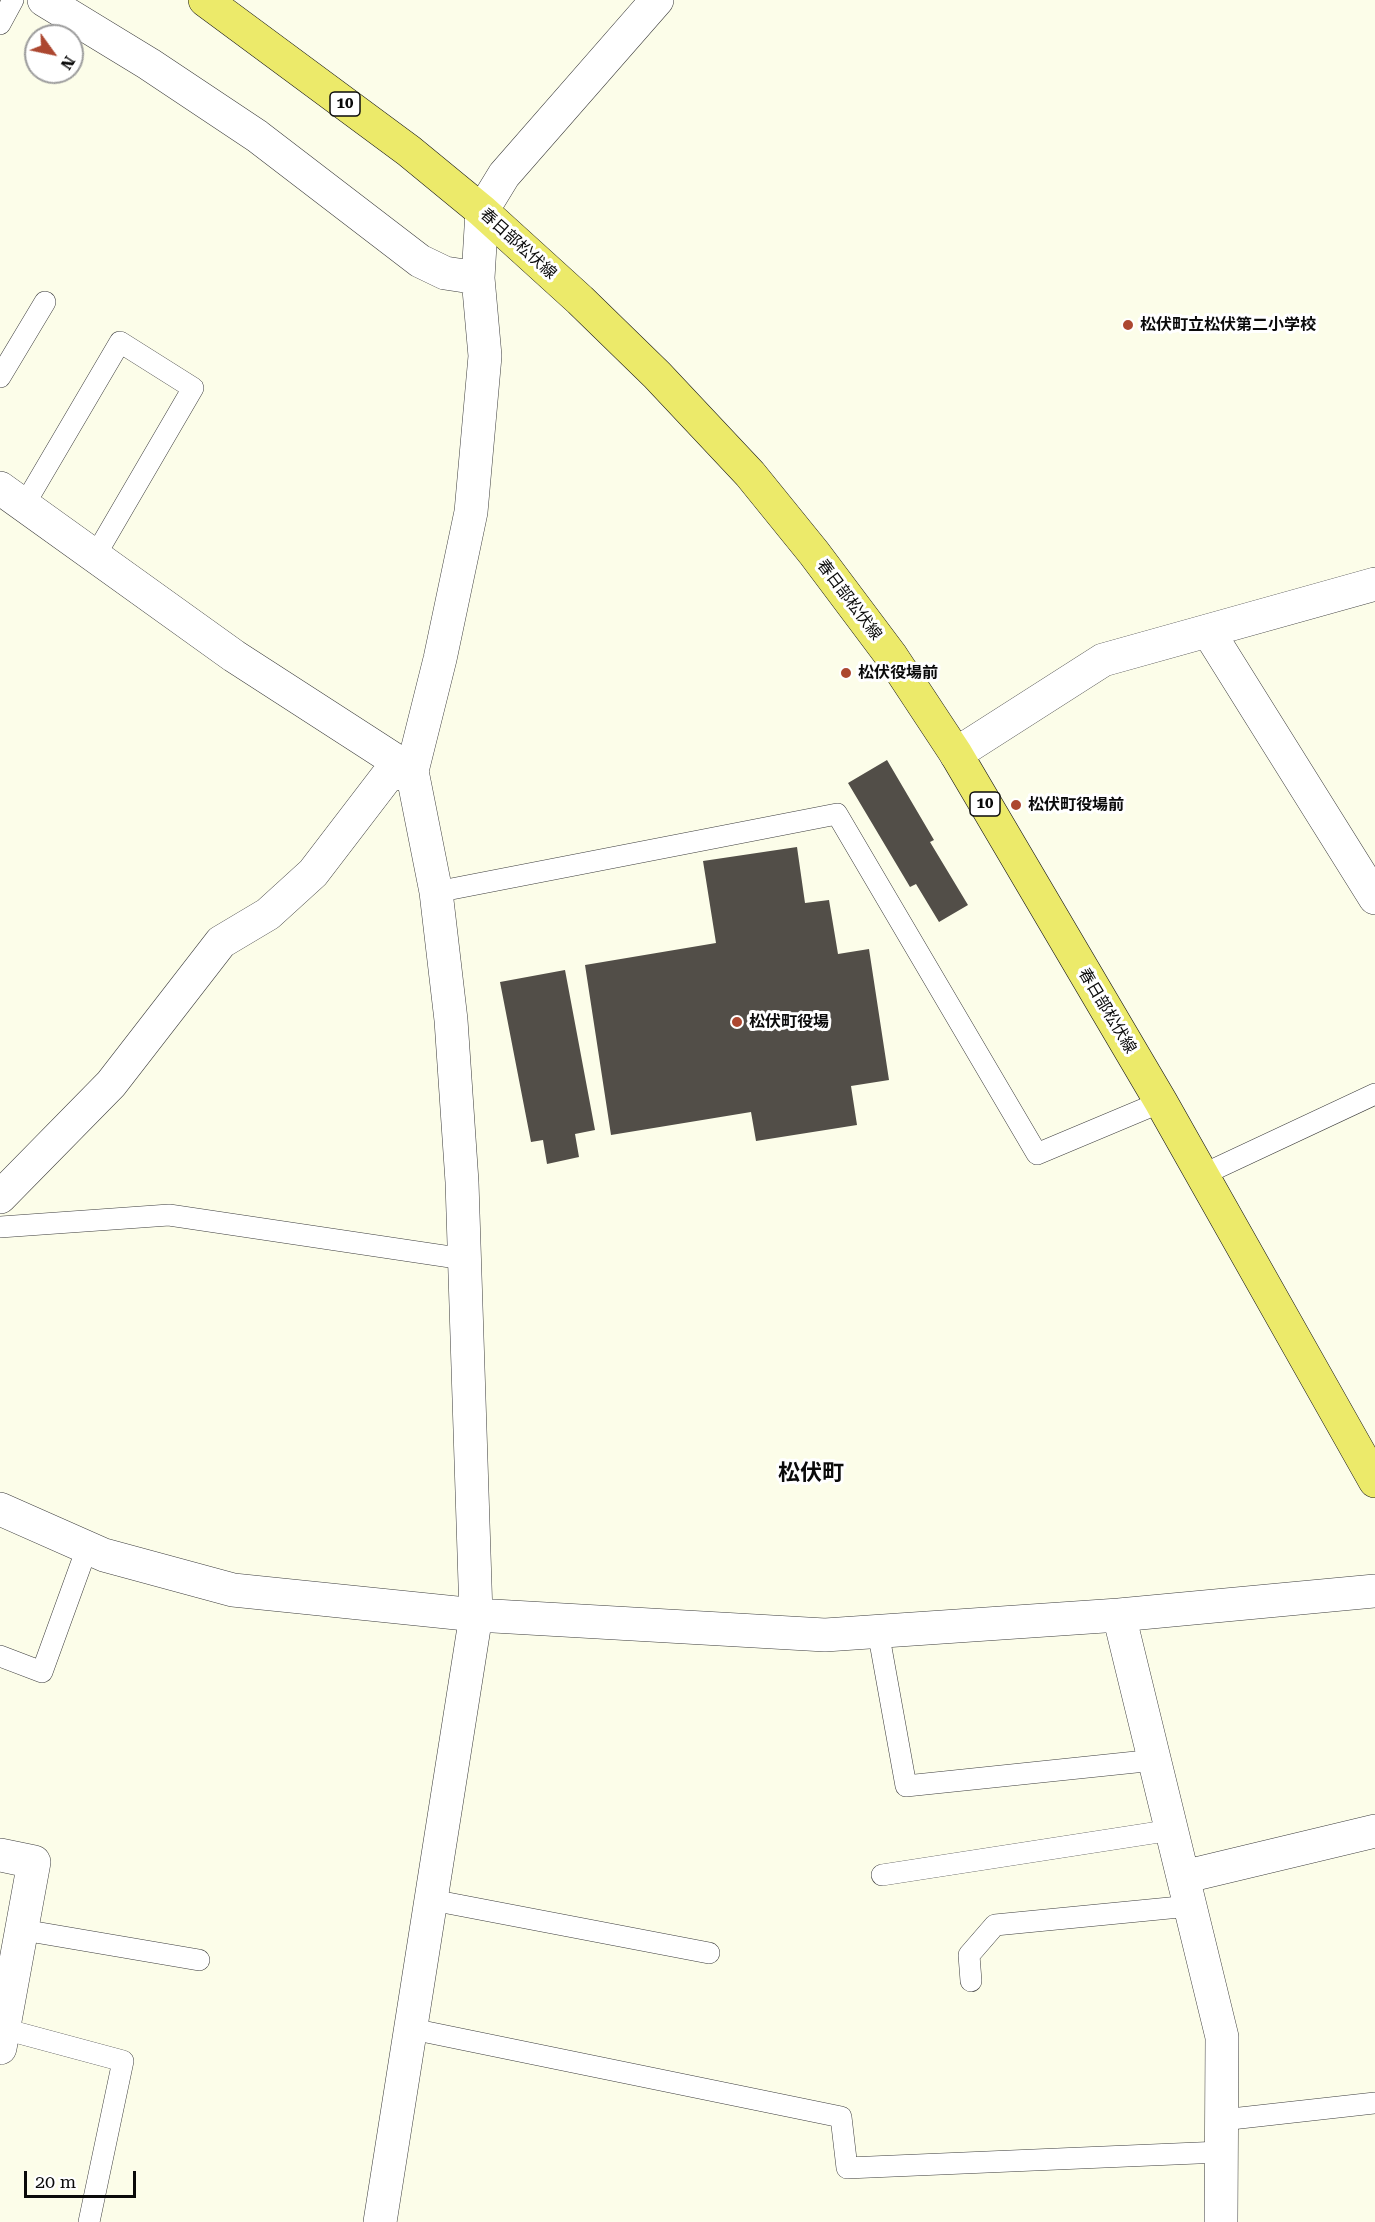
<!DOCTYPE html>
<meta charset="utf-8">
<style>
body{margin:0}
#map{position:relative;width:1375px;height:2222px;overflow:hidden;background:#fcfde9;font-family:"Roboto Serif",serif}
canvas{display:block}
.north{position:absolute;left:24px;top:24px;width:60px;height:60px;box-sizing:border-box;background:#fff;border:2px solid #9d9d9d;border-radius:50%;rotate:123deg;font-size:16px;font-weight:700;line-height:24px;text-align:center;color:#0a0a0a}
.north::after{content:'';display:block;margin:auto;width:21px;height:27px;background:#ac4730;clip-path:polygon(50% 0,100% 100%,50% 72%,0 100%)}
.scale{position:absolute;left:24px;top:2171px;width:112px;height:27px;box-sizing:border-box;border:3px solid #0a0a0a;border-top:0;padding-left:8px;font-size:18px;line-height:21px;white-space:nowrap;color:#0a0a0a;-webkit-text-stroke:4px #fff;paint-order:stroke}
</style>
<div id="map">
<canvas width="1375" height="2222"></canvas>
<div class="north">N</div>
<div class="scale">20 m</div>
</div>
<script>
const c = document.querySelector('canvas').getContext('2d');
c.lineJoin = 'round';
function fillPath(path, color) { c.fillStyle = color; c.fill(path, 'evenodd'); }
function trace(path, color, width, dash) { c.strokeStyle = color; c.lineWidth = width; c.lineCap = dash ? 'butt' : 'round'; c.setLineDash(dash || []); c.stroke(path); }
function label(font, color, halo, rows, align = 'center') {
  c.font = font + ' "Roboto Serif","Noto Sans JP",serif'; c.lineWidth = 6; c.setLineDash([]); c.textBaseline = 'middle'; c.strokeStyle = halo; c.fillStyle = color; for (const [text, x, y, turn = 0] of rows) {
    c.save(); c.translate(x, y); c.rotate((+turn || 0) * Math.PI / 180); c.textAlign = isNaN(turn) ? turn : align; if (halo) c.strokeText(text, 0, 0); c.fillText(text, 0, 0); c.restore();
  }
}
fillPath(new Path2D(`
 M887,760L934,840L930,842L968,905L939,922L916,884L910,887L848,783Z
 M797,847L805,903L829,900L838,954L869,949L889,1080L851,1086L857,1125L756,1141L751,1112L611,1135L585,965L716,943L703,861Z
 M565,970L595,1130L575,1134L579,1157L547,1164L543,1140L531,1142L500,982Z`), '#524e48');
const lane = new Path2D(`
 M0,24L13,0
 M0,377L45,302
 M23,507L120,342L193,388L95,556
 M436,892L837,814L1037,1154L1161,1102
 M1202,1175L1375,1094
 M0,1227L169,1215L464,1259
 M878,1631L906,1786L1155,1760
 M0,1656L42,1672L87,1548
 M882,1875L1172,1830
 M432,1900L709,1953
 M23,1930L199,1960
 M971,1981L969,1955L995,1925L1190,1906
 M4,2029L123,2061L89,2222
 M412,2029L841,2117L847,2168L1221,2152
 M1222,2120L1375,2103`);
const street = new Path2D(`
 M44,0L149,64L257,136L420,261L445,273L478,278
 M0,488L234,656L412,771
 M1208,631L1375,898
 M956,754L1103,660L1375,584
 M0,1197L111,1084L221,942L268,914L313,873L388,775L412,771
 M0,1509L104,1555L233,1590L476,1615L825,1635L1119,1615L1375,1591
 M1119,1615L1222,2037L1221,2222
 M0,1855L34,1862L0,2048
 M1183,1877L1375,1831
 M380,2222L476,1615L462,1182L451,1020L436,892L412,771L440,659L471,512L485,356L478,278L482,211L504,175L657,0`);
const primary = new Path2D(`
 M205,0L409,151L482,211L580,300L657,375L750,474L814,553L892,657L956,754L1161,1102L1375,1481`);
trace(lane, '#3d3d3d', 22);
trace(street, '#3d3d3d', 34);
trace(primary, '#1b1b1b', 34);
trace(lane, '#fff', 21);
trace(street, '#fff', 33);
trace(primary, '#ecea6a', 33);
for (const [x, y, r, color] of [
 [1128,325,6,"#ac4730"],
 [846,673,6,"#ac4730"],
 [1016,805,6,"#ac4730"],
 [737,1022,6,"#ac4730"]
]) { const dot = new Path2D(); dot.arc(x, y, r, 0, 2 * Math.PI); c.fillStyle = color; c.fill(dot); trace(dot, '#fff', 2); }
for (const [x, y, w] of [
 [345,104,30],
 [985,804,30]
]) { const box = new Path2D(); box.roundRect(x - w / 2, y - 12, w, 24, 4.5); c.fillStyle = '#fff'; c.fill(box); trace(box, '#0a0a0a', 1.5); }
label('bold 15px', '#0a0a0a', null, [
 ["10",345,104],
 ["10",985,804]
]);
label('16px', '#0a0a0a', '#fff', [
 ["春日部松伏線",518,244,42],
 ["春日部松伏線",849,600,53],
 ["春日部松伏線",1107,1011,59]
]);
label('bold 16px', '#0a0a0a', '#fff', [
 ["松伏町立松伏第二小学校",1140,325],
 ["松伏役場前",858,673],
 ["松伏町役場前",1028,805],
 ["松伏町役場",749,1022]
], 'left');
label('bold 22px', '#0a0a0a', '#fff', [
 ["松伏町",811,1474]
]);
</script>
